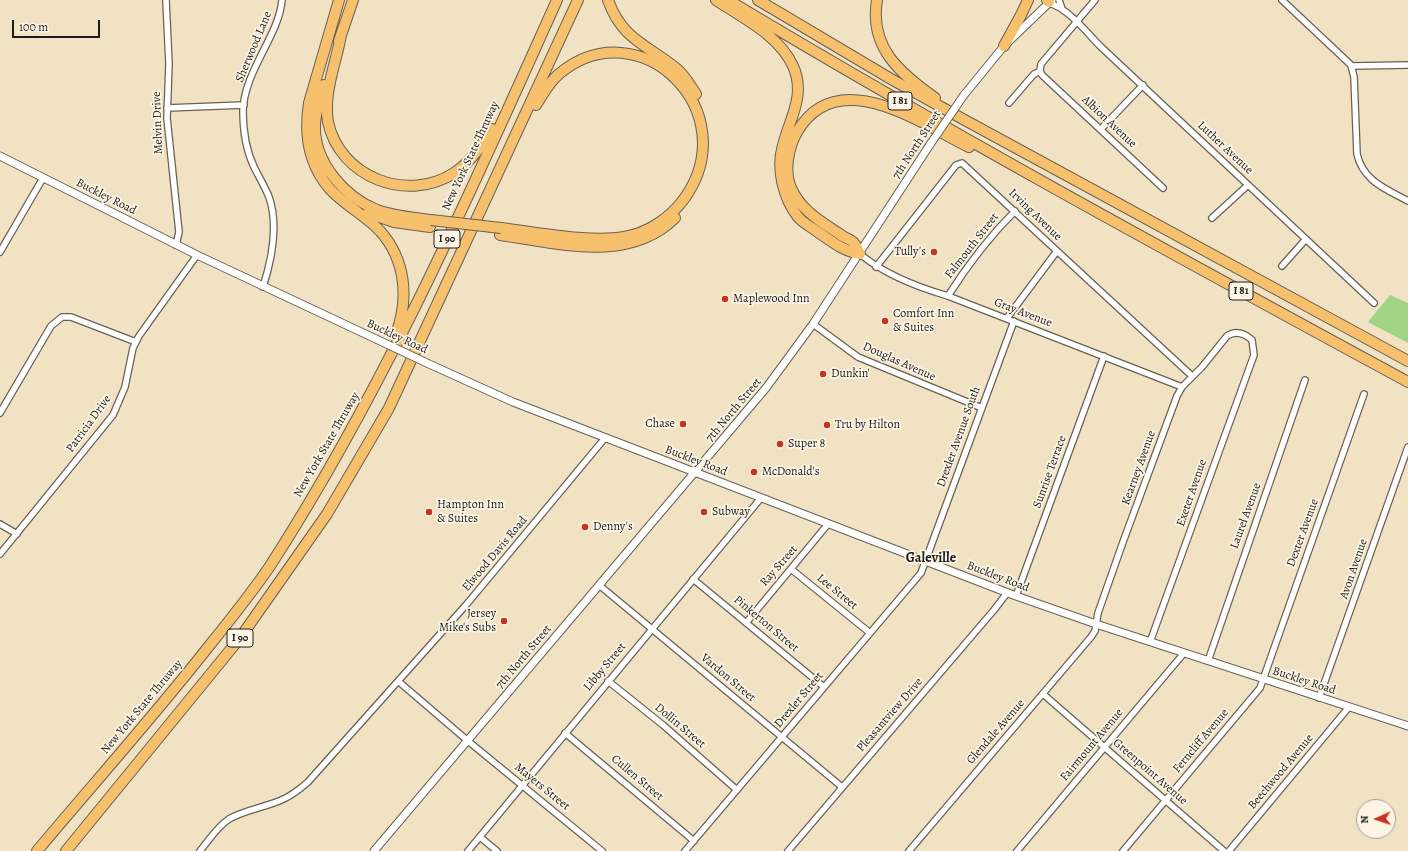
<!DOCTYPE html>
<style>
body{margin:0}
#map{position:relative;width:1408px;height:851px;overflow:hidden;background:#f1e2c3;font-family:Alegreya,serif}
canvas{display:block}
.north{position:absolute;left:1356px;top:799px;width:40px;height:40px;box-sizing:border-box;background:#fcf5e5;border:1px solid #a29e95;border-radius:50%;rotate:267deg;font-size:11px;font-weight:700;line-height:16px;text-align:center;color:#1c1c1c}
.north::after{content:'';display:block;margin:auto;width:14px;height:18px;background:#c8321e;clip-path:polygon(50% 0,100% 100%,50% 72%,0 100%)}
.scale{position:absolute;left:12px;top:20px;width:88px;height:18px;box-sizing:border-box;border:2px solid #1c1c1c;border-top:0;padding-left:5px;font-size:12px;line-height:14px;white-space:nowrap;color:#1c1c1c;-webkit-text-stroke:3px #fcf5e5;paint-order:stroke}
</style>
<div id="map">
<canvas width="1408" height="851"></canvas>
<div class="north">N</div>
<div class="scale">100 m</div>
</div>
<script>
const c = document.querySelector('canvas').getContext('2d');
c.lineJoin = 'round';
function fillPath(path, color) { c.fillStyle = color; c.fill(path, 'evenodd'); }
function trace(path, color, width, dash) { c.strokeStyle = color; c.lineWidth = width; c.lineCap = dash ? 'butt' : 'round'; c.setLineDash(dash || []); c.stroke(path); }
function label(font, color, halo, rows, align = 'center') {
  c.font = font + ' Alegreya,serif'; c.lineWidth = 3.5; c.setLineDash([]); c.textBaseline = 'middle'; c.strokeStyle = halo; c.fillStyle = color; for (const [text, x, y, turn = 0] of rows) {
    c.save(); c.translate(x, y); c.rotate((+turn || 0) * Math.PI / 180); c.textAlign = isNaN(turn) ? turn : align; if (halo) c.strokeText(text, 0, 0); c.fillText(text, 0, 0); c.restore();
  }
}
fillPath(new Path2D(`
 M1390,295L1408,303V343L1368,322Z`), '#a0d586');
const minor = new Path2D(`
 M166,0L169,64L167,118L179,232L176,245
 M1059,0L1062,9
 M1282,0L1351,65L1354,77L1357,154C1363,181 1386,189 1408,201
 M1049,2C1054,6 1059,6 1063,10C1077,19 1089,35 1100,46L1374,303
 M1351,66L1408,65
 M1040,71L1042,75L1163,188
 M1040,71L1041,64L1095,0
 M1009,103L1034,74L1040,71
 M167,108L244,105
 M1101,129L1143,85
 M1212,218L1248,185
 M0,252L43,178
 M860,254C884,274 917,287 948,296L1182,387
 M1282,266L1306,239
 M876,267L956,165L962,163L1192,376
 M263,287C272,259 279,226 269,197C265,187 259,177 254,167C246,150 243,130 243,111C244,71 279,36 282,0
 M948,296C967,266 990,236 1015,211
 M1007,318L1057,251
 M813,324L858,357L982,408
 M0,413L51,326L62,317H71L136,342
 M0,524L17,534
 M0,554L113,415L125,387L133,348L139,336L197,255
 M791,569L870,633
 M693,579L824,687
 M599,585L842,787
 M1016,596L1104,356
 M746,623L828,524
 M1208,661L1305,380
 M398,681L468,741L602,851
 M608,681L663,725L737,790
 M1043,694L1224,851
 M1319,698L1408,447
 M565,733L694,841
 M480,837L497,851
 M200,851C209,840 217,827 229,819C245,810 262,808 279,801C290,797 299,790 308,782L466,605L605,438
 M468,851L761,498
 M685,851L921,573L1014,321
 M788,851L994,610L1007,593
 M909,851L1091,637L1095,631L1098,613L1123,542L1177,396L1182,387L1202,367L1227,336C1236,330 1244,333 1252,340L1254,355L1150,642
 M1017,851L1184,653
 M1123,851L1260,688L1364,394
 M1229,851L1349,707`);
const tertiary = new Path2D(`
 M964,95L1004,46L1052,0
 M0,156L197,255L376,339
 M429,364L513,402L1016,596L1096,624L1408,726
 M374,851L766,388L813,324L931,143`);
const motorway = new Path2D(`
 M339,0L309,103C304,134 308,163 329,188C344,205 365,215 380,231C406,260 409,299 396,334
 M608,0C622,40 648,45 677,69C685,76 690,85 696,94
 M716,0C743,18 779,35 793,66C806,95 790,118 783,145C776,168 783,198 798,217C802,222 809,226 815,230C830,240 842,251 860,254
 M728,0C951,134 1180,258 1408,382
 M758,0L891,79L961,118L1408,361
 M877,0C869,48 900,73 935,98
 M1047,0L1049,2
 M341,35C336,64 323,93 328,122C340,178 408,203 454,173C471,162 482,145 492,129
 M339,41L353,0
 M1004,46L1021,15L1028,0
 M324,85C320,98 315,112 315,126C314,163 345,197 377,210C394,216 413,218 431,220
 M368,213L394,222L430,227
 M501,228C536,232 590,243 624,237C648,233 670,218 684,199C747,111 639,7 559,74C549,82 543,94 536,105
 M500,235C558,243 628,264 675,218
 M860,254C858,251 857,246 854,243C852,240 845,238 841,235C822,222 801,211 791,188C784,171 788,148 797,132C837,63 920,123 969,147
 M37,851C94,783 154,716 209,646C230,620 251,594 270,566C385,388 470,193 557,0
 M66,851L240,638L327,514L389,408L578,0`);
trace(minor, '#676156', 8);
trace(tertiary, '#676156', 9);
trace(motorway, '#676156', 12);
trace(minor, '#fff', 5.5);
trace(tertiary, '#fff', 7);
trace(motorway, '#f7c06c', 10);
const tertiaryBridge = new Path2D(`
 M931,143L964,95
 M376,339L429,364`);
const motorwayBridge = new Path2D(`
 M431,220L501,228`);
trace(tertiaryBridge, '#676156', 9, []);
trace(motorwayBridge, '#676156', 12, []);
trace(tertiaryBridge, '#fff', 7);
trace(motorwayBridge, '#f7c06c', 10);
for (const [x, y, r, color] of [
 [934,252,4,"#c8321e"],
 [725,299,4,"#c8321e"],
 [885,321,4,"#c8321e"],
 [823,374,4,"#c8321e"],
 [683,424,4,"#c8321e"],
 [827,425,4,"#c8321e"],
 [780,444,4,"#c8321e"],
 [754,472,4,"#c8321e"],
 [429,512,4,"#c8321e"],
 [704,512,4,"#c8321e"],
 [585,527,4,"#c8321e"],
 [504,621,4,"#c8321e"]
]) { const dot = new Path2D(); dot.arc(x, y, r, 0, 2 * Math.PI); c.fillStyle = color; c.fill(dot); trace(dot, '#fcf5e5', 1.5); }
for (const [x, y, w] of [
 [900,101,24],
 [447,239,26],
 [1241,291,24],
 [240,638,26]
]) { const box = new Path2D(); box.roundRect(x - w / 2, y - 9, w, 18, 3); c.fillStyle = '#fcf5e5'; c.fill(box); trace(box, '#1c1c1c', 1); }
label('bold 11px', '#1c1c1c', null, [
 ["I 81",900,101],
 ["I 90",447,239],
 ["I 81",1241,291],
 ["I 90",240,638]
]);
label('12px', '#1c1c1c', '#fcf5e5', [
 ["Sherwood Lane",254,47,-67],
 ["Albion Avenue",1109,122,43],
 ["Melvin Drive",158,123,-92],
 ["7th North Street",917,145,-57],
 ["Luther Avenue",1225,148,43],
 ["New York State Thruway",471,156,-65],
 ["Buckley Road",106,197,27],
 ["Irving Avenue",1035,215,44],
 ["Falmouth Street",972,246,-52],
 ["Gray Avenue",1023,313,21],
 ["Buckley Road",397,337,25],
 ["Douglas Avenue",899,362,24],
 ["7th North Street",734,410,-50],
 ["Patricia Drive",89,424,-54],
 ["Drexler Avenue South",959,437,-70],
 ["New York State Thruway",327,445,-60],
 ["Buckley Road",696,461,21],
 ["Kearney Avenue",1139,468,-70],
 ["Sunrise Terrace",1050,472,-70],
 ["Exeter Avenue",1192,493,-71],
 ["Laurel Avenue",1246,516,-70],
 ["Dexter Avenue",1303,533,-70],
 ["Elwood Davis Road",495,554,-50],
 ["Ray Street",779,566,-49],
 ["Avon Avenue",1354,569,-71],
 ["Buckley Road",998,577,21],
 ["Lee Street",837,592,39],
 ["Pinkerton Street",766,624,40],
 ["7th North Street",524,657,-50],
 ["Libby Street",605,667,-50],
 ["Vardon Street",728,678,40],
 ["Buckley Road",1304,681,18],
 ["Drexler Street",799,700,-50],
 ["New York State Thruway",142,707,-50],
 ["Pleasantview Drive",890,715,-49],
 ["Dollin Street",680,726,40],
 ["Glendale Avenue",996,732,-49],
 ["Ferncliff Avenue",1201,741,-50],
 ["Fairmount Avenue",1092,745,-50],
 ["Greenpoint Avenue",1150,772,41],
 ["Beechwood Avenue",1281,772,-50],
 ["Cullen Street",637,778,40],
 ["Mayers Street",542,787,39]
]);
label('12px', '#1c1c1c', '#fcf5e5', [
 ["Tully's",926,252,"right"],
 ["Maplewood Inn",733,299],
 ["Comfort Inn",893,314],
 ["& Suites",893,328],
 ["Dunkin'",831,374],
 ["Chase",675,424,"right"],
 ["Tru by Hilton",835,425],
 ["Super 8",788,444],
 ["McDonald's",762,472],
 ["Hampton Inn",437,505],
 ["& Suites",437,519],
 ["Subway",712,512],
 ["Denny's",593,527],
 ["Jersey",496,614,"right"],
 ["Mike's Subs",496,628,"right"]
], 'left');
label('bold 14px', '#1c1c1c', '#fcf5e5', [
 ["Galeville",931,559]
]);
</script>
